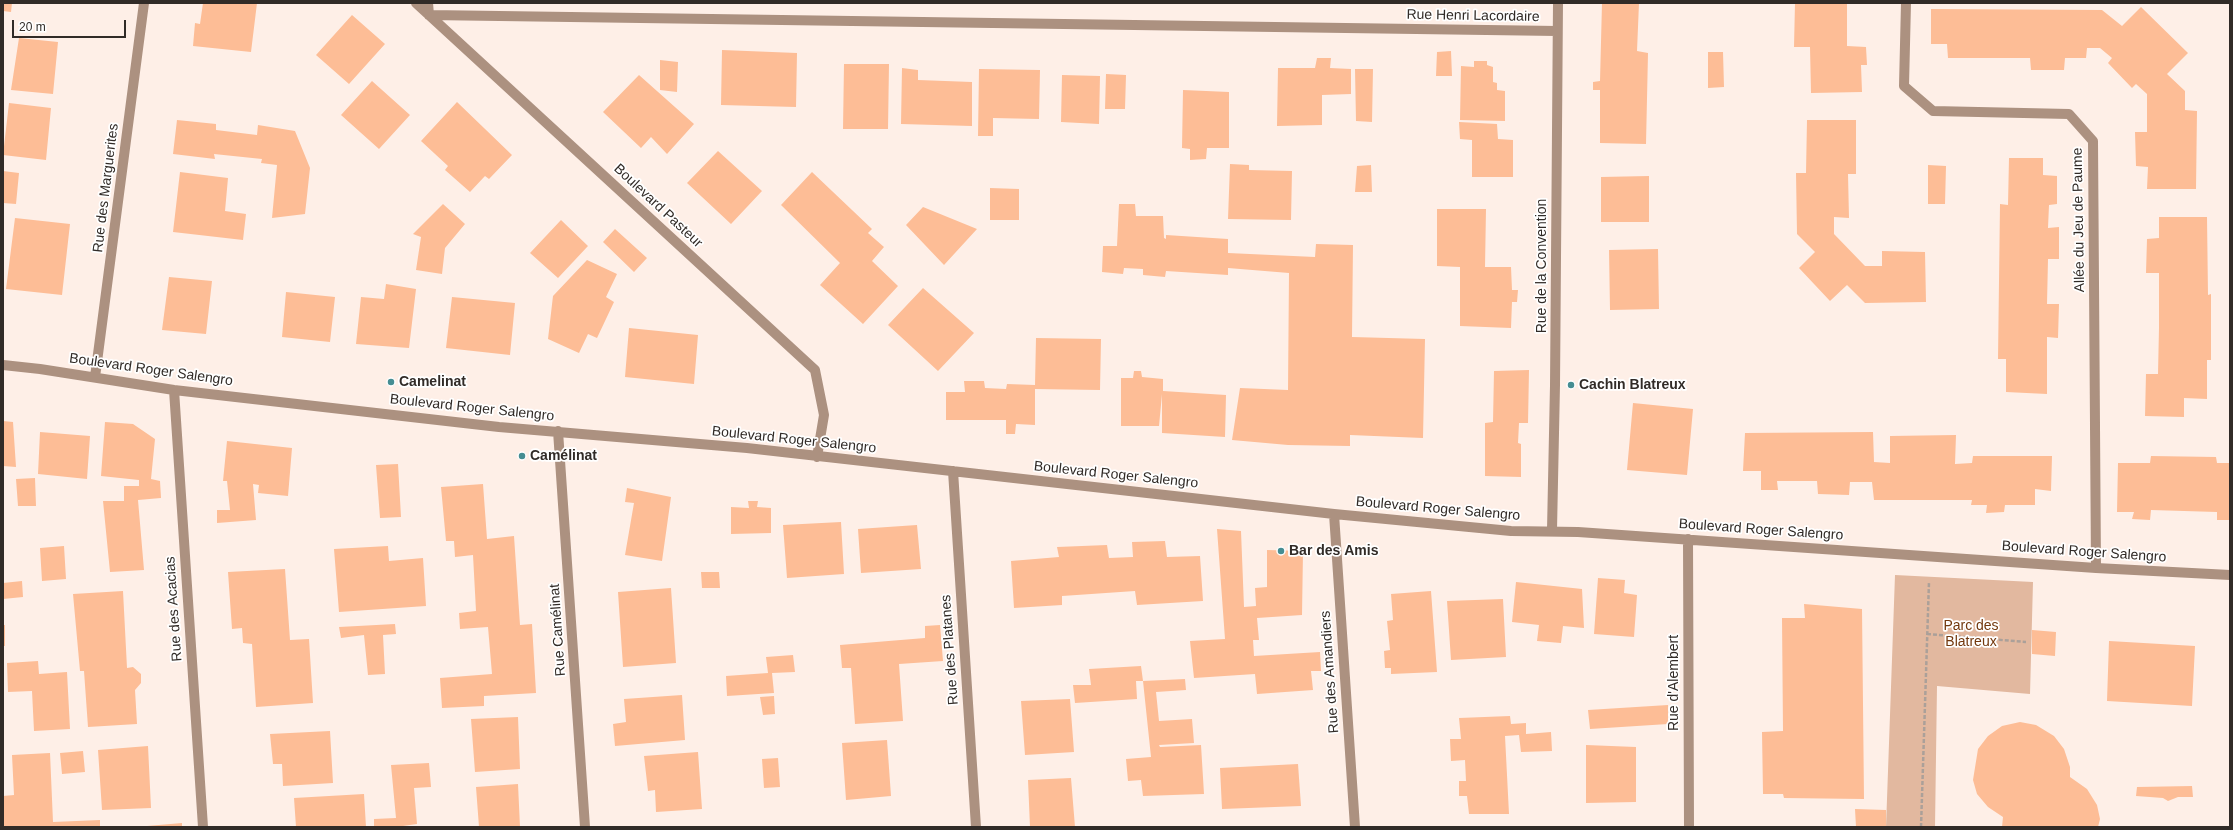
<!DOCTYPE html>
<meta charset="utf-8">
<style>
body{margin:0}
#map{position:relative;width:2233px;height:830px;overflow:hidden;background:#feefe7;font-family:Arial,sans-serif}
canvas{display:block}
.frame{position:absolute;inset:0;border:4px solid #312b27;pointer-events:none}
.scale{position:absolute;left:12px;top:20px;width:114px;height:18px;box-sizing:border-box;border:2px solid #312b27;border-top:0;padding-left:5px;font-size:12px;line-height:14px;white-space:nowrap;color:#312b27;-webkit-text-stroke:3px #fff;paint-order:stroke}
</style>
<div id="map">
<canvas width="2233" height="830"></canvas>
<div class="frame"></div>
<div class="scale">20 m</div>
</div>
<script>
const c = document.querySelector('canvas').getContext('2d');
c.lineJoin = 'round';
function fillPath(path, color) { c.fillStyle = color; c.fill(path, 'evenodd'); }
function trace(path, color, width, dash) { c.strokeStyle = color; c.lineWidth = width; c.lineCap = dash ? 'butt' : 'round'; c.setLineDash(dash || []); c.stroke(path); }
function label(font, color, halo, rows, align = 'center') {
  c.font = font + ' Arial,sans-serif'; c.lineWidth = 3.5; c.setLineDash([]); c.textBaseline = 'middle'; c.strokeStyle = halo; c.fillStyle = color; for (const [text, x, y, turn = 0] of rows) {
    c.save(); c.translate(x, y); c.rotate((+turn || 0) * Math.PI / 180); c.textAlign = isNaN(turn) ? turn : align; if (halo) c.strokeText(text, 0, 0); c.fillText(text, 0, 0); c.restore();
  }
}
fillPath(new Path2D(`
 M1895,575L2033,582L2030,694L1937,686L1935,827H1886Z`), '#e2b89f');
fillPath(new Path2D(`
 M3,3H12L11,12L3,11Z
 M203,3H257L251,52L193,46L195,23L200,24Z
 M1602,3H1639L1637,51L1648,53L1646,144L1600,143V90H1593V82L1600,81Z
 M1795,3H1847V46L1866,47L1867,65H1861L1862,92L1811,93L1810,47H1794Z
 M2141,7L2188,53L2167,74L2185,91V110L2197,111L2196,189H2147L2148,167L2136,166L2135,132H2147V94L2136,84L2132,88L2108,63L2112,58L2100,48H2087L2086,58H2065L2064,70H2031L2030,58H1948L1947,44H1931V9L2102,10L2122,26Z
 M352,15L385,44L349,84L316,55Z
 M19,38L58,42L53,94L11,90Z
 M722,50L797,53L796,107L721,105Z
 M1451,51L1452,76H1436L1437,52Z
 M1708,52H1723L1724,87L1708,88Z
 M1317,58H1331L1330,68L1351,69V94L1322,95V125L1277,126L1278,68H1315Z
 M660,60L678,62L677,92L660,90Z
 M1474,61H1487V65L1493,67V82L1497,83V90L1505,91V121L1460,120L1461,66L1474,67Z
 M844,64H889L888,129H843Z
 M902,68L918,70V80L972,82V126L901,124Z
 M979,69L1040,70L1039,119L993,118V136H978Z
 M1355,69H1373L1372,122L1356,121Z
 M1106,74L1126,75L1125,109H1105Z
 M639,75L694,124L667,154L651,137L641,148L603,112Z
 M1062,75L1100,76L1099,124L1061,122Z
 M372,81L410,115L379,149L341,115Z
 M1183,90L1229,92V148H1207L1206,159L1190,160V149L1182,148Z
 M457,102L512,155L489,179L485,176L470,192L445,170L448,166L421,141Z
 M9,103L51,108L46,160L3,155Z
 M177,120L216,124V130L257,135L258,125L295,131L310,168L305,214L272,218L277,165L261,163L262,159L214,154L215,159L173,154Z
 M1807,120H1856V174H1848L1849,218L1834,217V234L1865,266H1882V251L1925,252L1926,302L1865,303L1847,285L1830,301L1799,268L1815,252L1797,234L1796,173H1806Z
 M1459,122L1497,124L1498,139L1513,140V177H1472V140L1460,139Z
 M718,151L762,191L731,224L687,183Z
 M2009,158H2043V175L2057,176V204L2049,205L2048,228L2059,227V259H2048L2047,304H2059L2058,338L2047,337V394L2006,392V359H1998L2000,204L2008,205Z
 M1230,164L1249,165V170L1292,171L1291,220L1228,219Z
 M1371,165L1372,192H1355L1357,166Z
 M1928,165L1946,166L1945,204H1928Z
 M3,171L19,173L16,204L3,203Z
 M180,172L228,178L225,211L246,214L243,240L173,232Z
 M812,172L872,229L868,233L884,247L872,261L898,286L863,324L820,285L840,263L781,205Z
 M1649,176V222H1601V177Z
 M990,188L1019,189V220H990Z
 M443,204L465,224L445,248L442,274L416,270L421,237L413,234Z
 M1119,204H1135L1136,216H1163L1164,238L1166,239V235L1228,239V253L1315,257L1316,244L1353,245L1352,337L1425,339L1423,438L1350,435V446L1288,445L1232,440L1240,388L1288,390L1289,273L1228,268V275L1166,271L1165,277L1143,275V269L1124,268L1123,274L1102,272L1103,246H1117Z
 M923,207L977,229L944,265L906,225Z
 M1437,209H1486L1485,267H1511L1512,290H1518L1517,302H1512L1511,328L1460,326V267L1437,266Z
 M2159,217H2207L2208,295L2211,294V360H2207V399L2184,398V417L2145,416L2146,374H2158L2159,328V273H2146L2147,239L2159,238Z
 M15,218L70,224L62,295L6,289Z
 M561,220L588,246L558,278L530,253Z
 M615,229L647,258L634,272L603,242Z
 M1658,249L1659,309L1610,310L1609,250Z
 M587,260L617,274L606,297L614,302L597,338L588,334L579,353L548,339L553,296Z
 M169,277L212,281L206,334L162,330Z
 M386,284L416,289L409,348L356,344L361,297L384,299Z
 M923,288L974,333L938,371L888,325Z
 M286,292L335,297L330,342L282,337Z
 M452,297L515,303L510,355L446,348Z
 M629,328L698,335L694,384L625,377Z
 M1036,338L1101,339L1100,390L1035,389V425L1016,424L1015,434H1006V420H946V392H965L964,381H984L985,388L1006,389L1007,384L1035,385Z
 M1529,370L1528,423H1519L1518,443L1521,444V477L1485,476V423L1493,422L1494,371Z
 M1134,371H1141L1142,377L1163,379V391L1226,395L1225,437L1162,433V394L1159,426H1121V378H1133Z
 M1633,403L1693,409L1687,475L1627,470Z
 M3,421L13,422L16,467L3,466Z
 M105,422L133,424L155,439L151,479L160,481L161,498L138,500L144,570L110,572L103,501H124V486H139V480L101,476Z
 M40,432L90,436L87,479L38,474Z
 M1873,432L1874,462L1890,463V436L1956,435L1955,464L1972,463L1973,456H2052L2051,491L2035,489V505H2005L2004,512L1986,513L1987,505H1971L1972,500H1874L1872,482H1850L1849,495L1818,494L1817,481H1777L1778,490H1761V471H1743L1745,433Z
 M227,441L292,448L288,496L258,493L259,485L253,484L256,520L217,523V510H230L227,481H223Z
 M2151,456L2216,457L2217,463H2230V520H2217V512L2151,510L2150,520L2132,519L2134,512H2117L2118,463H2150Z
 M398,464L401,517L380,518L376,465Z
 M35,478L36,506H18L16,479Z
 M483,484L487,539L514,536L520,625L532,624L536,693L484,696V706L442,708L440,678L492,674L488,627L460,629L459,613L476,611L473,555L455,557L454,541H446L441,487Z
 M627,488L671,497L662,561L625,555L634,503L625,502Z
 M748,501H758L757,507L771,508V533L731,534V507L749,508Z
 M841,522L844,574L787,578L783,525Z
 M917,525L921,569L861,573L858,529Z
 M1217,529L1241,531L1244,607L1256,606L1255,588L1267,587V550L1303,551L1302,615L1257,618L1259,640H1253L1254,656L1320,652L1321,671H1311L1313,690L1257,694L1255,674L1194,678L1190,641L1225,639Z
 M1165,541L1167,557L1200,556L1203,601L1137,605L1135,591L1062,596V605L1014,608L1011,561L1059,557L1057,547L1107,545L1109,558L1133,557L1132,542Z
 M64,546L66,579L42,581L40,548Z
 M388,546L389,561L423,558L426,606L339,612L334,549Z
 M285,569L290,640L309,639L313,703L256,707L252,644L243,643L242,628L232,629L228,572Z
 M701,572H719L720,588H702Z
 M1598,578L1625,580L1624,593L1637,595L1634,637L1594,634Z
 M22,581L23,597L3,599V583Z
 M1516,582L1582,589L1584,628L1563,626L1561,643L1537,641L1539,625L1512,622Z
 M671,588L676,663L623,667L618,592Z
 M123,591L127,668L133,667L141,674V683L135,690L137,724L88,727L84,671H80L73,594Z
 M1431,591L1437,672L1391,674V668H1385L1384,651L1390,650L1387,621L1393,620L1391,594Z
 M1503,599L1506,657L1451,660L1447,601Z
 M1804,604L1862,609L1864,799L1784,798L1783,794H1763L1762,732L1783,731L1782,618H1805Z
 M395,624L396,634L383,635L385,674L368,675L364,635L341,638L339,627Z
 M3,625H5V646H3Z
 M940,625L943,661L899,664L903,721L855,724L851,668H842L840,645L925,638V626Z
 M2032,630L2056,632L2055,656L2032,654Z
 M2109,641L2195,646L2192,706L2107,701Z
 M793,655L795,672L772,673L774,693L727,696L726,676L768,673L766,657Z
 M38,661L39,674L67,672L70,729L34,731L32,691L8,692L7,663Z
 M1141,666L1143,681H1136L1137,699L1075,703L1073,685H1091L1089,669Z
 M1185,679L1186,690L1156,692L1159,721L1192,719L1194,743L1159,745L1160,747L1201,745L1204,794L1143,796L1141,780L1128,781L1126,759L1151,757L1143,681Z
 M682,695L685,740L615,746L613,724L626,722L624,699Z
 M774,696L775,714L763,715L760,697Z
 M1070,699L1074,752L1025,755L1021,701Z
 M1668,705V724L1590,729L1588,710Z
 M1510,716L1511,724L1526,723V734L1551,732L1552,751L1521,752L1519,735L1505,736L1509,814H1469L1467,796H1459V781H1466L1465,760L1451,761L1450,739H1461L1459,718Z
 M518,717L520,769L475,772L471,719Z
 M2020,722L2036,725L2054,736L2064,749L2070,767V777L2087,789L2097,805L2100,819L2098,827H2002L2003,817L1988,807L1977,794L1973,780L1978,749L1988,736L2002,726Z
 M330,731L333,783L283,786L282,764H273L270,734Z
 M887,740L891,796L846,800L842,743Z
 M1586,745L1636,747V802L1586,803Z
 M148,746L151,808L102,810L98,750Z
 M83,751L85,772L62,774L60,753Z
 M698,752L702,809L656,812L655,790L648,791L644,756Z
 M50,753L53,822L100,820V827H3V796L14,795L12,755Z
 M778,758L780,787L764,788L762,759Z
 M429,763L431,787L414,788L417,824L396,827H374V819L396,818L391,765Z
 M1298,764L1301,806L1222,809L1220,768Z
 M1071,778L1075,827H1030L1028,780Z
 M518,784L520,827H479L476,787Z
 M2192,786L2193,797H2178L2168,801L2163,798L2136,796L2137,787Z
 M364,794L366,827H296L294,798Z
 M1855,809L1886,810V827H1856Z
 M182,823V827H147V826Z`), '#fdbd96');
trace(new Path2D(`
 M1927,634L2026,642
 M1921,827L1929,582`), '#aba099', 2.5, [4, 2]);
trace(new Path2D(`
 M416,3L815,370L824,415L817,457
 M428,3L429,15L1557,31
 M1906,3L1904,86L1933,111L2069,114L2093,141L2096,568
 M3,365L40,369L174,390L499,427L747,448L1334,514L1511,531L1578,532L2096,568L2230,575
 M95,377L144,3
 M174,390L203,827
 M558,431L585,827
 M953,471L976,827
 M1334,514L1355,827
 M1552,530L1555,385L1558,3
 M1688,539L1689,827`), '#ac9180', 10);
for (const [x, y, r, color] of [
 [391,382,4,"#458d92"],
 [1571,385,4,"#458d92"],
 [522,456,4,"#458d92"],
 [1281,551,4,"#458d92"]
]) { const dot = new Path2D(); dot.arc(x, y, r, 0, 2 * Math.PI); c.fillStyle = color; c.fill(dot); trace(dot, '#fff', 1.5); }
label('14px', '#312b27', '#fff', [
 ["Rue Henri Lacordaire",1473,16,1],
 ["Rue des Marguerites",106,188,-83],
 ["Boulevard Pasteur",658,206,43],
 ["Allée du Jeu de Paume",2079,220,-91],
 ["Rue de la Convention",1542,266,-90],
 ["Boulevard Roger Salengro",151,370,8],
 ["Boulevard Roger Salengro",472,408,6],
 ["Boulevard Roger Salengro",794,440,6],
 ["Boulevard Roger Salengro",1116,475,6],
 ["Boulevard Roger Salengro",1438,509,5],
 ["Boulevard Roger Salengro",1761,530,4],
 ["Boulevard Roger Salengro",2084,552,4],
 ["Rue des Acacias",174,609,-94],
 ["Rue Camélinat",558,630,-94],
 ["Rue des Platanes",950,650,-94],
 ["Rue des Amandiers",1330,672,-94],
 ["Rue d'Alembert",1674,683,-90]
]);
label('bold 14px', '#312b27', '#fff', [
 ["Camelinat",399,382],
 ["Cachin Blatreux",1579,385],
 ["Camélinat",530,456],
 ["Bar des Amis",1289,551]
], 'left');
label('14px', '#72380d', '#fff', [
 ["Parc des",1971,626],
 ["Blatreux",1971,642]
]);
</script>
